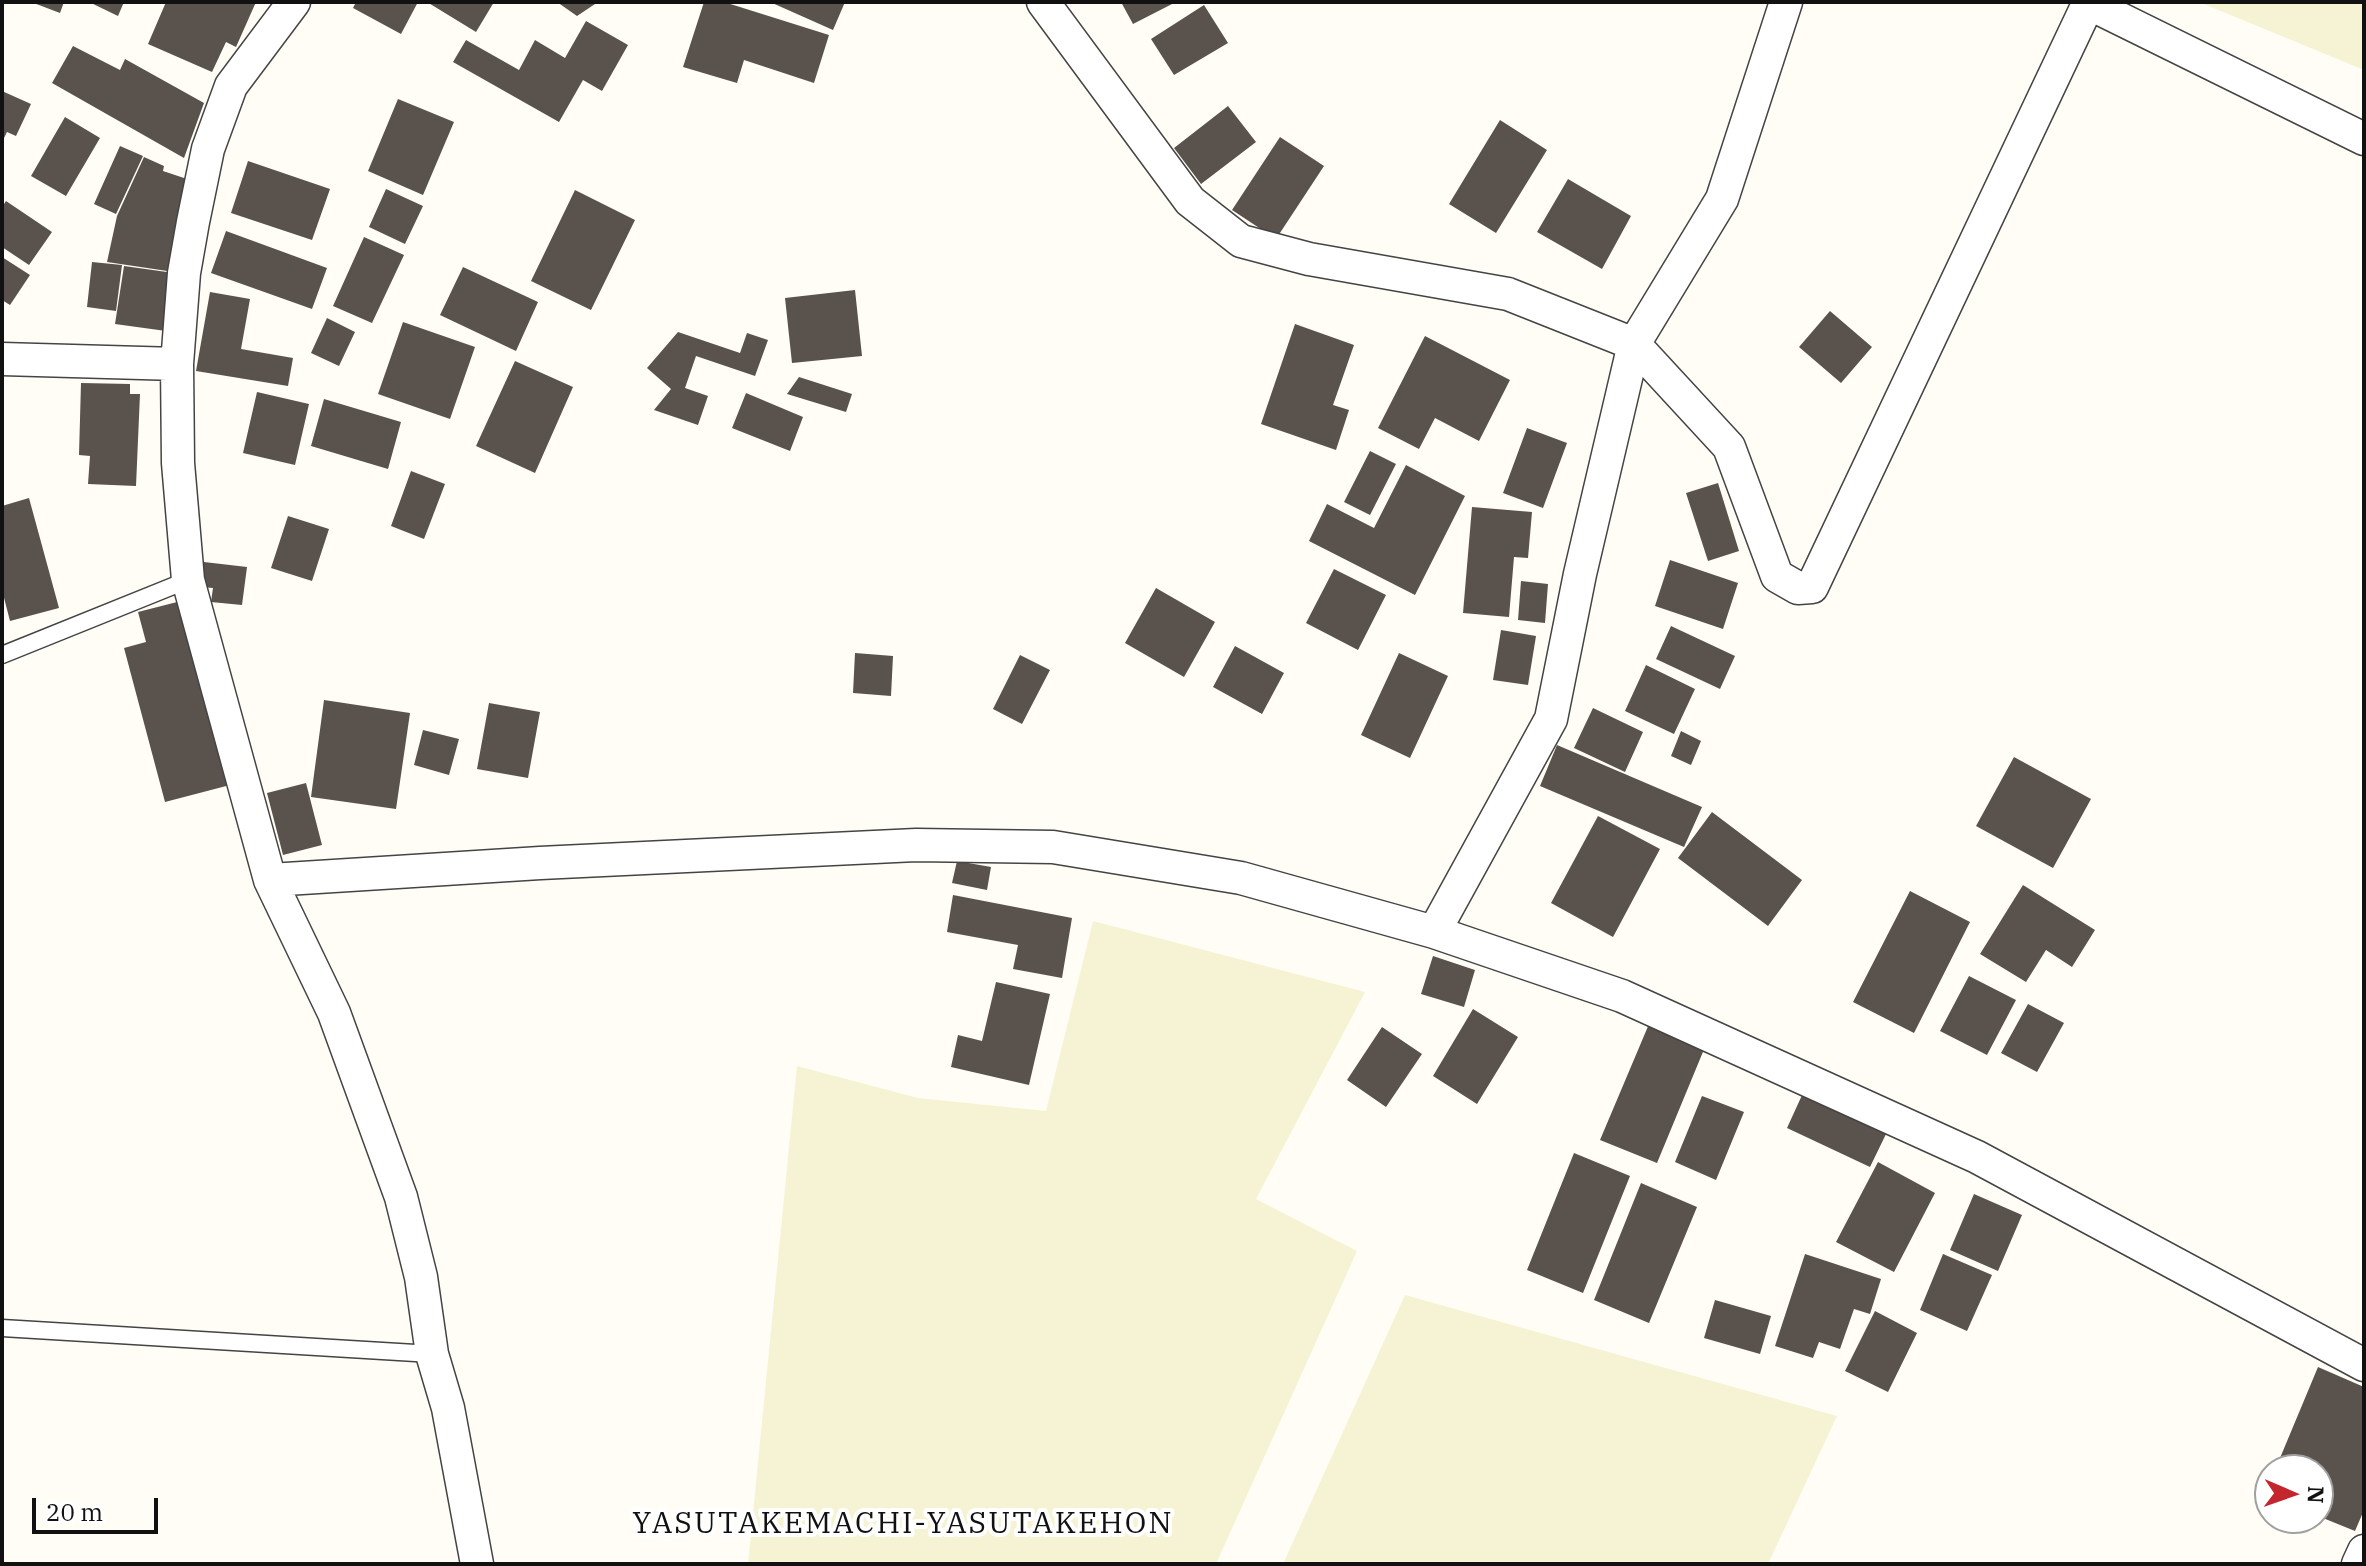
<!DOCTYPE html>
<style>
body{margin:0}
#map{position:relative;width:2366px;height:1566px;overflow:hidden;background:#fffdf5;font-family:"IBM Plex Serif",serif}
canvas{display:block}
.frame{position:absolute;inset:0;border:4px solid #111;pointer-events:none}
.north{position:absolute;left:2254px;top:1454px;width:80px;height:80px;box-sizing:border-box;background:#fff;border:2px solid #a0a0a0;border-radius:50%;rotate:92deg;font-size:22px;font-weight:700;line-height:32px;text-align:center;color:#111}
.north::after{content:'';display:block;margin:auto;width:28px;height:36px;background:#c4262e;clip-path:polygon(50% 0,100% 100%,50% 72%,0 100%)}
.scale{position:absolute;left:32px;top:1498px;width:126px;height:36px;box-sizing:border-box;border:4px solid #111;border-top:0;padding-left:10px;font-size:24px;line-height:28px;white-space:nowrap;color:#111;-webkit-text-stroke:6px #fff;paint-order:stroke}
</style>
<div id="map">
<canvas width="2366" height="1566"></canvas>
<div class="frame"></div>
<div class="north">N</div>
<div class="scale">20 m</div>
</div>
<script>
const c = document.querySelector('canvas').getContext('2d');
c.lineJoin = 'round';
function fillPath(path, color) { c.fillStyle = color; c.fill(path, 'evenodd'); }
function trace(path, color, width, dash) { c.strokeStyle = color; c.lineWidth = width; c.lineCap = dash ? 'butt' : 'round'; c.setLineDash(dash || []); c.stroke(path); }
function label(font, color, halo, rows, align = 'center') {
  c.font = font + ' "IBM Plex Serif",serif'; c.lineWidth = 8; c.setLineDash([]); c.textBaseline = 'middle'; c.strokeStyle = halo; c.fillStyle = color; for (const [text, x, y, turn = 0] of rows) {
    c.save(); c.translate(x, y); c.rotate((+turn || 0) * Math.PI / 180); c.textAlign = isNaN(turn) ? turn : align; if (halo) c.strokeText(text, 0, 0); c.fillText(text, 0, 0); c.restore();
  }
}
fillPath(new Path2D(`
 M2199,2H2364V70Z
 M1093,921L1365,992L1256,1199L1357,1251L1216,1564H748L797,1066L918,1098L1046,1111Z
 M1405,1295L1837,1416L1768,1564H1283Z`), '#f6f3d4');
fillPath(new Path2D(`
 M31,2H64L60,13Z
 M89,2H124L118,16Z
 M166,2H256L236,47L226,42L212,72L148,44Z
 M356,2H418L401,34L353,8Z
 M427,2H494L476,32Z
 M557,2H593L595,4L577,16Z
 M704,2H724L829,35L814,83L744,60L737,83L683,67Z
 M770,2H845L833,30Z
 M1121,2H1176L1133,24Z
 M1204,5L1228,43L1174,75L1151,39Z
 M586,21L628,45L602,91L583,80L559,122L453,62L466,40L519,70L535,40L565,58Z
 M73,46L120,70L125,59L204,103L184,158L52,83Z
 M2,91L31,104L16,136L7,132L2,142Z
 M398,99L454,122L423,195L368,171Z
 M1228,106L1256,142L1201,184L1174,148Z
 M65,117L100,138L66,196L31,176Z
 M1500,120L1547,150L1496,233L1449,204Z
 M1280,137L1324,166L1276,239L1232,210Z
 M120,146L143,156L116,214L94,204Z
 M144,157L164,166L163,171L190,180L174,272L107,262L117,216Z
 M248,161L330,189L312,240L231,213Z
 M1568,179L1631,216L1602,269L1537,232Z
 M386,189L423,206L405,244L369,227Z
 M575,190L635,220L591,310L531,281Z
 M6,201L52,232L29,265L2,247V207Z
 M226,231L327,268L312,309L211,273Z
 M364,237L404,255L372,323L333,306Z
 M2,257L30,275L10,305L2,300Z
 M92,262L122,265L116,311L87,307Z
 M124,266L174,273L166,331L115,324Z
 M463,267L538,302L516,351L440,315Z
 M855,290L862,356L792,363L785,298Z
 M210,292L250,299L241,349L293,358L288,386L196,371Z
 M1830,311L1872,347L1841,383L1799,347Z
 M327,318L355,332L339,366L311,353Z
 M403,322L475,347L450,419L378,394Z
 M1295,324L1354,345L1333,405L1349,410L1336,450L1261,424Z
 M678,332L740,353L747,333L768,340L755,376L696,356L685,388L708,396L698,425L654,410L671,389L647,368Z
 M1425,336L1510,380L1479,441L1435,418L1419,449L1378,428Z
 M515,361L573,387L535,473L476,446Z
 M799,377L852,394L846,412L787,394Z
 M81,383L130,384V394H140L136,486L88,484L90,456L79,455Z
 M257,392L309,404L295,465L243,453Z
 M746,393L803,417L790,451L732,428Z
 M324,399L401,422L388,469L311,446Z
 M1527,428L1567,443L1543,508L1503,493Z
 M1370,451L1396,464L1370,515L1344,502Z
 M1406,465L1465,496L1415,595L1309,541L1327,504L1374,528Z
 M411,471L445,484L424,539L391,526Z
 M1718,483L1739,551L1708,561L1686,493Z
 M29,498L59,608L10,621L2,590V506Z
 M1472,507L1532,512L1528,558L1514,557L1509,617L1463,613Z
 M288,516L329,529L312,581L271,568Z
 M1670,560L1738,583L1723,629L1655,606Z
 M204,562L247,567L242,605L211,602L213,588L201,587Z
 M1334,569L1386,595L1358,650L1306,623Z
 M1521,581L1548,584L1545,623L1518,620Z
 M1156,588L1215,622L1184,677L1125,643Z
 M181,601L230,785L165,802L124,648L146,642L138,612Z
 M1671,626L1735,656L1720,689L1656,659Z
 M1501,630L1536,636L1528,685L1493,680Z
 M1235,646L1284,673L1262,714L1213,687Z
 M855,653L893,656L891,696L853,693Z
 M1399,653L1448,676L1410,758L1361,735Z
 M1020,655L1050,670L1022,724L993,709Z
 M1646,665L1695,689L1674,734L1625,711Z
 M324,700L410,713L396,809L311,797Z
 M489,703L540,712L528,778L477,769Z
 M1593,708L1643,732L1625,772L1574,748Z
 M423,730L459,739L449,775L414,765Z
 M1681,731L1701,741L1691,765L1671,756Z
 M1557,745L1702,807L1684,847L1540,786Z
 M2014,757L2091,799L2053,868L1976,826Z
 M306,783L322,845L283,855L267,793Z
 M1712,812L1802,880L1768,926L1678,858Z
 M1598,816L1660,849L1613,937L1551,903Z
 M957,861L991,867L987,890L952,883Z
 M2023,885L2095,930L2072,967L2046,950L2026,982L1980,954Z
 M1910,891L1970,922L1914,1033L1853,1002Z
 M953,895L1072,918L1062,978L1013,969L1018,945L947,932Z
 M1433,956L1475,970L1464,1007L1421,994Z
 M1969,976L2016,1000L1987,1055L1940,1031Z
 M996,982L1050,994L1029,1085L951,1067L958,1035L982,1041Z
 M2028,1004L2064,1023L2037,1072L2001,1053Z
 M1473,1009L1518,1037L1477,1104L1433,1076Z
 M1649,1024L1705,1047L1657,1163L1600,1140Z
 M1382,1027L1422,1054L1386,1107L1347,1080Z
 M1803,1093L1887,1132L1870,1167L1787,1128Z
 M1702,1096L1744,1112L1716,1180L1675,1162Z
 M1574,1153L1630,1176L1583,1293L1527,1270Z
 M1878,1162L1935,1193L1894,1272L1836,1242Z
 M1641,1183L1697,1207L1649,1323L1594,1300Z
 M1974,1194L2022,1215L1998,1271L1950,1250Z
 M1805,1254L1881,1279L1870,1314L1854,1309L1840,1349L1819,1342L1813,1358L1775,1346Z
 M1943,1254L1992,1275L1967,1331L1920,1310Z
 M1715,1300L1771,1316L1760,1354L1704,1338Z
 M1875,1311L1917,1333L1888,1392L1845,1371Z
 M2318,1367L2364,1387V1510L2355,1531L2318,1516V1470H2275Z`), '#5a524d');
const service = new Path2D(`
 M2,655L188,580
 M2,1328L432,1354`);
const minor = new Path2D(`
 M294,2L231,86L208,149L193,222L184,273L177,364L178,463L188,580L270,880L334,1013L401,1197L421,1277L432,1354L448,1408L477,1564
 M1043,2L1190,201L1241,241L1309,259L1508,294L1634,344L1580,574L1551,719L1434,932
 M1786,2L1722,199L1634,344L1729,447L1777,576L1798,588L1812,587L2089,2
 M2086,2L2364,139
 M2,359L177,364
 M270,880L540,863L916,845L1053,847L1241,878L1434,932L1622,996L1977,1157L2364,1365
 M2358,1564L2364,1551`);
trace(service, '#444', 19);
trace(minor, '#444', 35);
trace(service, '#fff', 16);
trace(minor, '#fff', 32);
c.letterSpacing = '2px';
label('30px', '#111', '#fff', [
 ["YASUTAKEMACHI-YASUTAKEHON",903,1524]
]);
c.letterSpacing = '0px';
</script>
